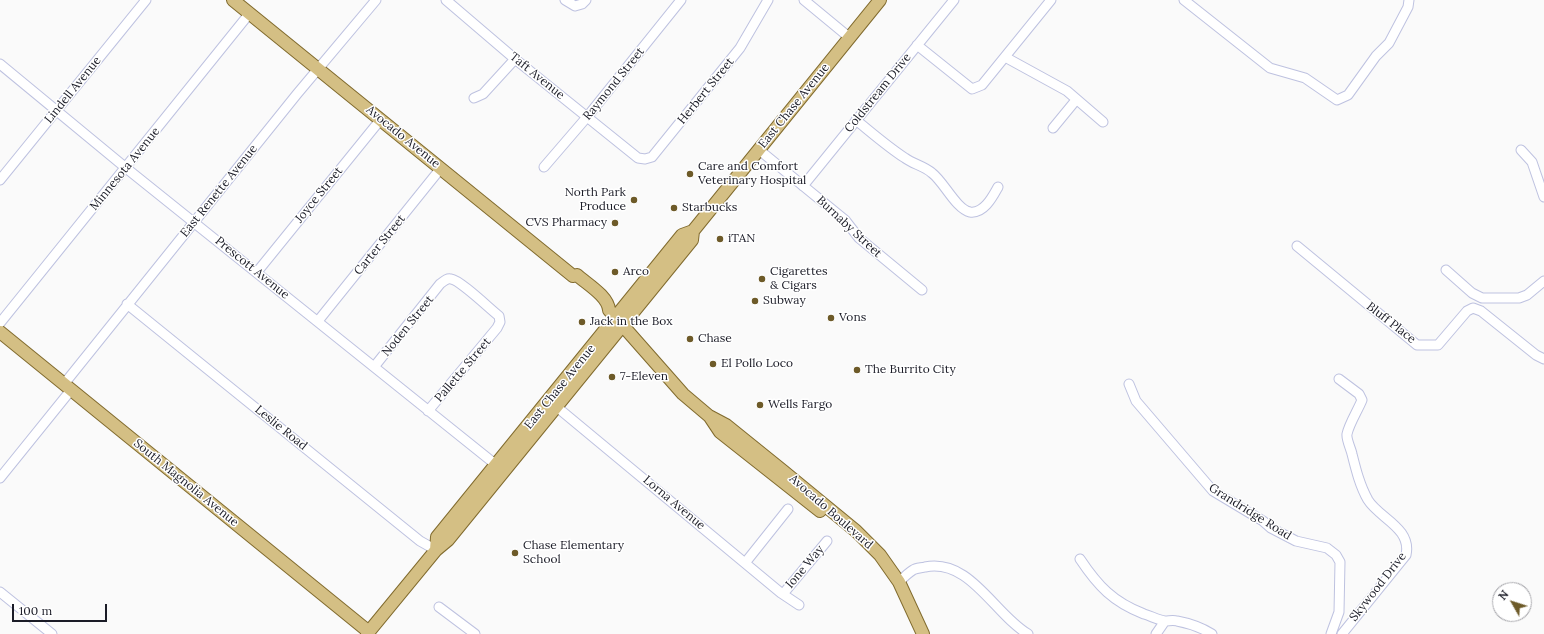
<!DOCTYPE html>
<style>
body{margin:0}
#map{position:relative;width:1544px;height:634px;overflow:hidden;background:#fafafa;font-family:Lora,serif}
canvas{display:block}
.north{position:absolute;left:1492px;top:582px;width:40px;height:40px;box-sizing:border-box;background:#fff;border:1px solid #a4a4a9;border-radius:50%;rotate:309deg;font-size:11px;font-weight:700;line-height:16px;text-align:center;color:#1b1c27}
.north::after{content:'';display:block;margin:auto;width:14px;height:18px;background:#6d5a28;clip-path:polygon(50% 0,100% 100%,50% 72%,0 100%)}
.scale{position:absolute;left:12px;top:604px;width:95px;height:18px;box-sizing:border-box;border:2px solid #1b1c27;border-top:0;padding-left:5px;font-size:12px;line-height:14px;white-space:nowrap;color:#1b1c27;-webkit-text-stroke:3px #fff;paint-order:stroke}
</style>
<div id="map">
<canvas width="1544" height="634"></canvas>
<div class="north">N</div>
<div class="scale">100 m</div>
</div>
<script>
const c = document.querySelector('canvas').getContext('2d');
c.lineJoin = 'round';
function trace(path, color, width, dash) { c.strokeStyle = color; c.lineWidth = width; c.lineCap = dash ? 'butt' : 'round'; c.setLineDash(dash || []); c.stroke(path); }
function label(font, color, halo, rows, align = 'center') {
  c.font = font + ' Lora,serif'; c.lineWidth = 3; c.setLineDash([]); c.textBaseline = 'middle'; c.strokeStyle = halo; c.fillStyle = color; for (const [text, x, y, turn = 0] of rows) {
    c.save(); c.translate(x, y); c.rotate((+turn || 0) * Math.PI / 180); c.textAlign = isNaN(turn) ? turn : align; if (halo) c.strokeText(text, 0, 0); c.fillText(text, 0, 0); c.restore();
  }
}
const minor = new Path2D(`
 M446,0L515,59L638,158L645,159L652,157L740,48L768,0
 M565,0L575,6L582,4L586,0
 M804,0L850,38
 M1184,0L1270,68L1305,78L1337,100L1348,95L1376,56L1389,43L1408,7L1409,0
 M917,45L972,89L982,85L1051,0
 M1005,57L1067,91L1103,122
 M0,64L126,168L500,468
 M474,98L483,94L515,59
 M856,120C872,133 888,147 905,158C913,164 924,166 932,173C944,182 956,209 970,212C984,214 993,196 998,187
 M1053,128L1076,100
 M758,149L845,220L859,238L922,290
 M1521,150L1532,162L1544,197
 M544,167L587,117L681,0
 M0,180L146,0
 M803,186L954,0
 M1297,246L1417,345H1438L1467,311L1473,308L1481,311L1536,355L1544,359
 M1446,270L1472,293L1482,298H1519L1527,295L1544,281
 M257,272L381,119
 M127,304L420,541L436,550
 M318,321L441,168
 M0,323L249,14
 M374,367L440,284C444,281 447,278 451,279C460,280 490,309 499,316L500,322L497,328L428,411
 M1339,379L1359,394L1362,400C1358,410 1349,424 1347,434C1346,439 1351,449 1352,454C1356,470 1360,486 1368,500C1379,518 1412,528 1406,555L1342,634
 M64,384L297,94L376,0
 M1129,384L1136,401L1213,491L1263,521L1271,528L1296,541L1327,548L1336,555L1340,562L1339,612L1331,634
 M552,403L781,593L799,605
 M0,478L71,390
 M1080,559C1098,586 1113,602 1144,614C1151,616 1158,620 1165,621C1169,621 1173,620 1177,621C1188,623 1202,628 1212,634
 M745,563L788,509
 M899,582C903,578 908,573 913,570C916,568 921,568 925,567C970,558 994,614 1028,634
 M0,592L52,634
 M783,594L827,541
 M439,607L475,634
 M1156,634L1165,621`);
const major = new Path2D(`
 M233,0L573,276L577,275C587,284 608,296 609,310L683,394L709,416L726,425L783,471L856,531L880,555L899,582L923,634
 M0,332L369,632
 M710,417L720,432L820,511
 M436,550L437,537L682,235L693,231
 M367,634L436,550L448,540L692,240L693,231L880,0`);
trace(minor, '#bec2e0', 11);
trace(major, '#816b2e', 14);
trace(minor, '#fff', 9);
trace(major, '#d4bf84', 12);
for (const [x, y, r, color] of [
 [690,174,4,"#6d5a28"],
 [634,200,4,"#6d5a28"],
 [674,208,4,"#6d5a28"],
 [615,223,4,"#6d5a28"],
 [720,239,4,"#6d5a28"],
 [615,272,4,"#6d5a28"],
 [762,279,4,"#6d5a28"],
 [755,301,4,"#6d5a28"],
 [831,318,4,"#6d5a28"],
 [582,322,4,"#6d5a28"],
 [690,339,4,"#6d5a28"],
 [713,364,4,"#6d5a28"],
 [857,370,4,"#6d5a28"],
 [612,377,4,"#6d5a28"],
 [760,405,4,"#6d5a28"],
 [515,553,4,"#6d5a28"]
]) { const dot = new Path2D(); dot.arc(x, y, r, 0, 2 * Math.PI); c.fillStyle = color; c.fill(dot); trace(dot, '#fff', 1.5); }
label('12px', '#1b1c27', '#fff', [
 ["Taft Avenue",537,76,39],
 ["Raymond Street",614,84,-51],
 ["Lindell Avenue",73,90,-51],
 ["Herbert Street",706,91,-51],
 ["Coldstream Drive",878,93,-51],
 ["East Chase Avenue",794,106,-51],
 ["Avocado Avenue",403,137,39],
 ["Minnesota Avenue",125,169,-51],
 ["East Renette Avenue",219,191,-51],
 ["Joyce Street",319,195,-51],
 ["Burnaby Street",849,227,43],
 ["Carter Street",380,245,-51],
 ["Prescott Avenue",252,268,39],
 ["Bluff Place",1391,323,38],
 ["Noden Street",408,326,-51],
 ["Pallette Street",463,370,-50],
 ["East Chase Avenue",560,387,-51],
 ["Leslie Road",281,428,39],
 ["South Magnolia Avenue",186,483,39],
 ["Lorna Avenue",674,503,40],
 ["Avocado Boulevard",831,512,41],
 ["Grandridge Road",1250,512,32],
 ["Ione Way",805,567,-50],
 ["Skywood Drive",1378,587,-52]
]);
label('12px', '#1b1c27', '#fff', [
 ["Care and Comfort",698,167],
 ["Veterinary Hospital",698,181],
 ["North Park",626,193,"right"],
 ["Produce",626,207,"right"],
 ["Starbucks",682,208],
 ["CVS Pharmacy",607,223,"right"],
 ["iTAN",728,239],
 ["Arco",623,272],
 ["Cigarettes",770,272],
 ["& Cigars",770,286],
 ["Subway",763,301],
 ["Vons",839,318],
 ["Jack in the Box",590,322],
 ["Chase",698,339],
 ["El Pollo Loco",721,364],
 ["The Burrito City",865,370],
 ["7-Eleven",620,377],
 ["Wells Fargo",768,405],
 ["Chase Elementary",523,546],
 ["School",523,560]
], 'left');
</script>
